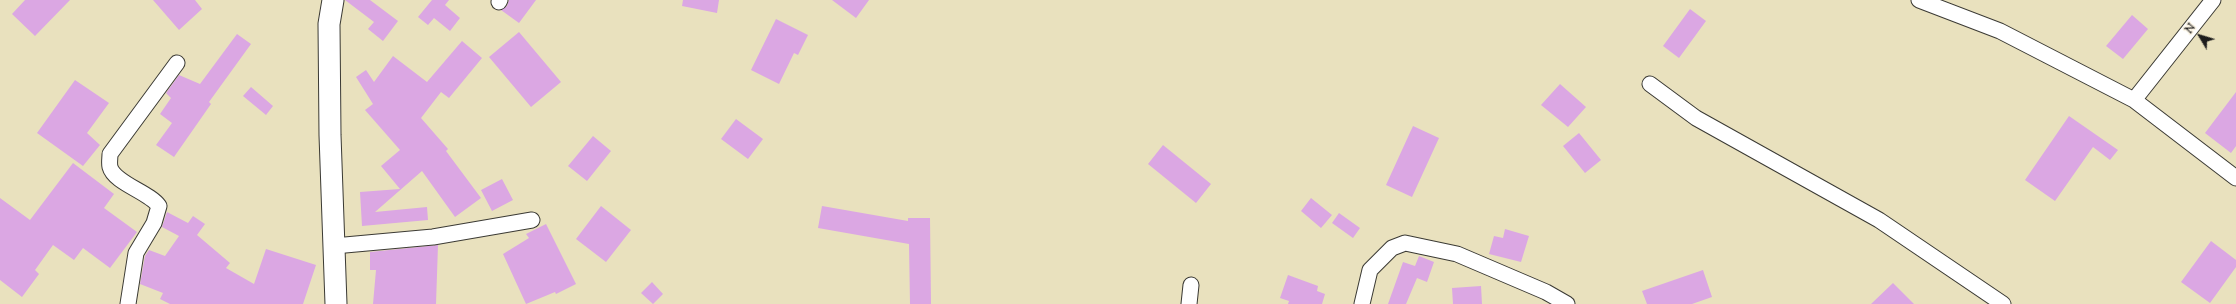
<!DOCTYPE html>
<style>
body{margin:0}
#map{position:relative;width:2236px;height:304px;overflow:hidden;background:#e9e1be;font-family:"Sorts Mill Goudy",serif}
canvas{display:block}
.north{position:absolute;left:2180px;top:16px;width:40px;height:40px;-webkit-text-stroke:3px #fcf5e5;paint-order:stroke;rotate:308deg;font-size:11px;font-weight:700;line-height:16px;text-align:center;color:#1c1c1c}
.north::after{content:'';display:block;margin:auto;width:14px;height:18px;background:#1c1c1c;clip-path:polygon(50% 0,100% 100%,50% 72%,0 100%)}
</style>
<div id="map">
<canvas width="2236" height="304"></canvas>
<div class="north">N</div>
</div>
<script>
const c = document.querySelector('canvas').getContext('2d');
c.lineJoin = 'round';
function fillPath(path, color) { c.fillStyle = color; c.fill(path, 'evenodd'); }
function trace(path, color, width, dash) { c.strokeStyle = color; c.lineWidth = width; c.lineCap = dash ? 'butt' : 'round'; c.setLineDash(dash || []); c.stroke(path); }
fillPath(new Path2D(`
 M25,0H70L35,36L12,14Z
 M153,0H195L202,9L179,30Z
 M345,0H370L398,21L383,41L368,29L374,22Z
 M432,0H449L445,5L460,18L450,31L434,18L428,25L418,17Z
 M509,0H536L519,23L501,10L507,6Z
 M683,0H719L717,13L682,6Z
 M832,0H869L856,18Z
 M1690,9L1706,21L1679,58L1663,46Z
 M2132,15L2148,29L2123,59L2106,46Z
 M776,19L808,35L798,55L794,53L779,84L751,70Z
 M519,32L561,82L531,107L489,57Z
 M237,34L251,44L209,102L211,104L174,157L156,145L172,123L160,114L171,98L166,93L179,75L200,84Z
 M462,41L482,58L449,98L441,92L421,118L448,149L446,151L481,198L455,217L422,171L375,212L427,207L428,220L362,226L360,192L400,189L381,166L400,150L365,110L373,104L356,77L366,70L374,82L393,56L427,82Z
 M75,80L109,103L87,133L100,145L83,166L37,133Z
 M1560,84L1586,107L1568,127L1541,105Z
 M251,87L273,106L266,115L243,96Z
 M2236,92V146L2231,153L2205,133Z
 M2069,116L2118,150L2110,160L2093,147L2055,201L2025,180Z
 M736,119L763,139L748,159L721,139Z
 M1413,126L1439,138L1412,197L1386,185Z
 M1579,133L1601,160L1585,173L1563,146Z
 M593,136L611,151L587,181L568,166Z
 M1163,145L1211,184L1196,203L1148,164Z
 M73,163L114,194L104,208L137,232L110,268L83,248L74,260L53,245L35,270L39,274L22,297L0,280V198L30,220Z
 M502,179L513,200L492,211L481,190Z
 M1311,198L1332,215L1321,228L1301,211Z
 M601,206L631,230L606,262L576,239Z
 M822,206L908,221V218H930L931,304H910L909,244L818,228Z
 M167,212L188,223L193,216L205,224L197,235L230,263L226,268L254,284L266,249L316,265L303,304H170L160,299L163,293L140,284L145,256L149,250L165,256L179,236L162,227Z
 M1339,213L1360,228L1353,238L1332,223Z
 M546,224L576,284L556,294L555,292L526,304L503,254L529,238L526,234Z
 M1505,229L1529,236L1521,262L1489,254L1494,236L1503,238Z
 M2211,241L2236,260V267L2210,303L2181,282Z
 M438,245L436,304H373L376,270H370V252Z
 M1419,256L1434,262L1427,282L1417,278L1406,304H1388L1403,262L1415,266Z
 M1703,270L1712,297L1692,304H1647L1642,291Z
 M1288,275L1318,286L1317,291L1325,294L1322,304H1288L1289,301L1280,298Z
 M652,282L663,294L653,304L641,293Z
 M1893,283L1914,304H1871Z
 M1481,286L1482,304H1453L1452,288Z`), '#dba7e3');
const street = new Path2D(`
 M1919,0L2000,31L2134,100L2236,178
 M499,2L500,0
 M1650,84L1696,118L1879,220L2003,304
 M2134,100L2213,0
 M334,246L433,237L532,220
 M128,304L136,253L154,223L159,206C149,192 114,183 110,167C109,163 110,158 110,154L177,63
 M1189,304L1191,285
 M1362,304L1370,270L1392,248L1405,243L1457,254L1546,292L1567,304`);
const secondary = new Path2D(`
 M333,0L329,24L330,135L336,304`);
trace(street, '#3b3a34', 17);
trace(secondary, '#3b3a34', 23);
trace(street, '#fff', 15);
trace(secondary, '#fff', 21);
</script>
